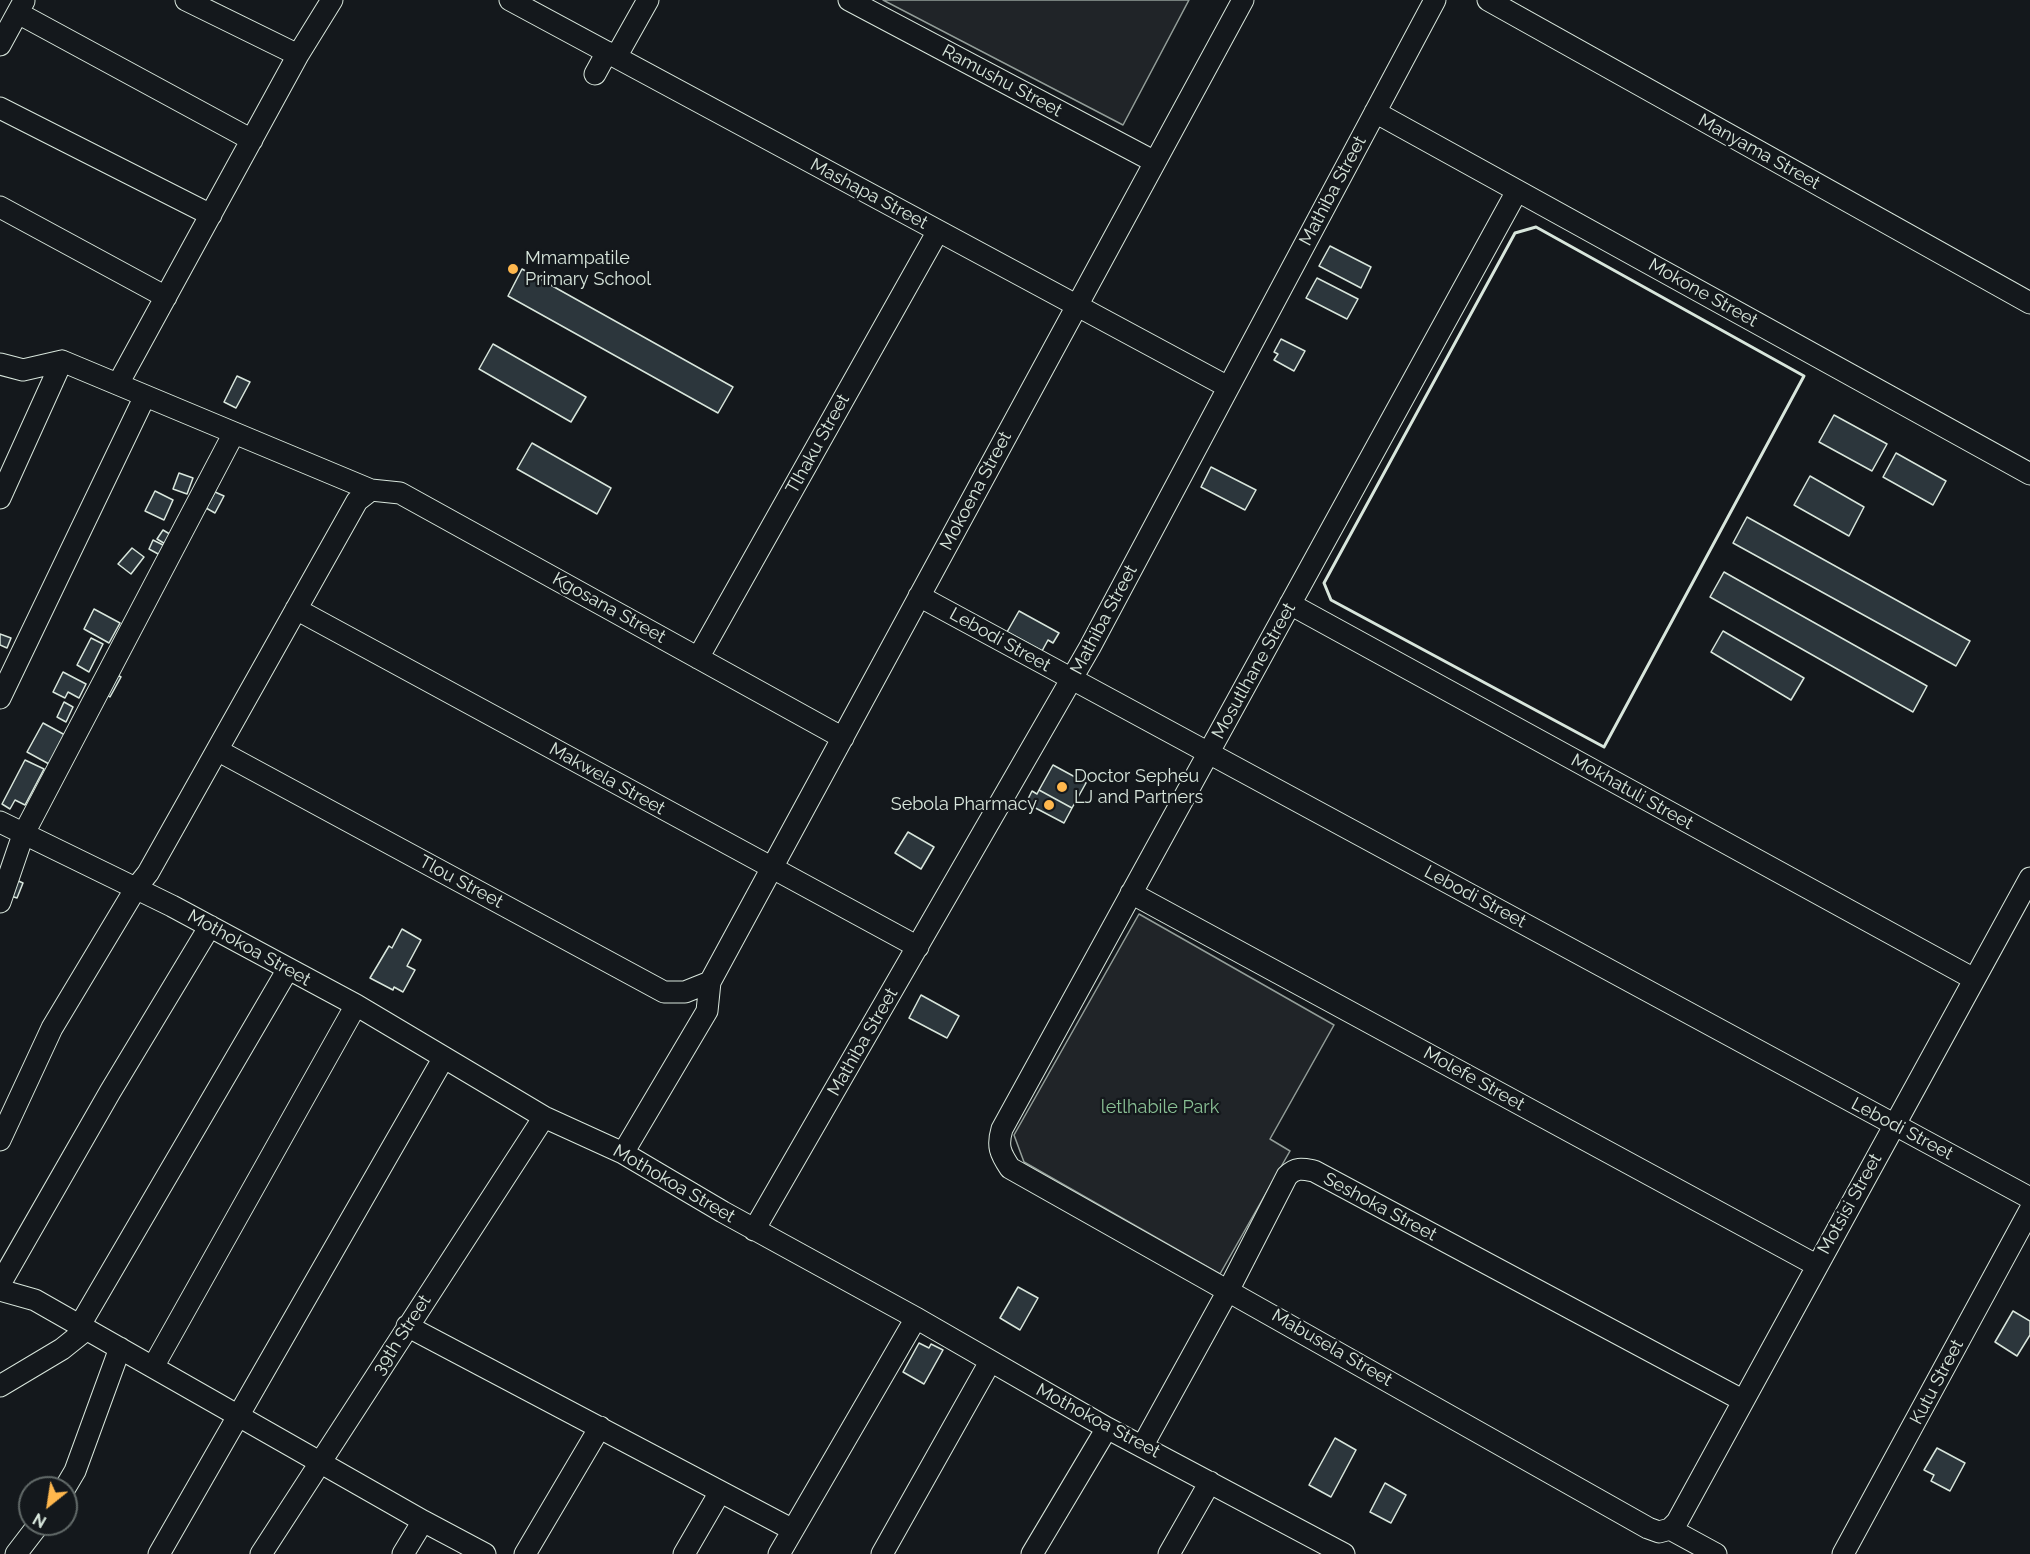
<!DOCTYPE html>
<style>
body{margin:0}
#map{position:relative;width:2030px;height:1554px;overflow:hidden;background:#14181c;font-family:Raleway,sans-serif}
canvas{display:block}
.north{position:absolute;left:18px;top:1476px;width:60px;height:60px;box-sizing:border-box;background:#14181c;border:2px solid #626a69;border-radius:50%;rotate:210deg;font-size:16px;font-weight:700;line-height:24px;text-align:center;color:#d8e6dc}
.north::after{content:'';display:block;margin:auto;width:21px;height:27px;background:#ffb74d;clip-path:polygon(50% 0,100% 100%,50% 72%,0 100%)}
</style>
<div id="map">
<canvas width="2030" height="1554"></canvas>
<div class="north">N</div>
</div>
<script>
const c = document.querySelector('canvas').getContext('2d');
c.lineJoin = 'round';
function fillPath(path, color) { c.fillStyle = color; c.fill(path, 'evenodd'); }
function trace(path, color, width, dash) { c.strokeStyle = color; c.lineWidth = width; c.lineCap = dash ? 'butt' : 'round'; c.setLineDash(dash || []); c.stroke(path); }
function label(font, color, halo, rows, align = 'center') {
  c.font = font + ' Raleway,sans-serif'; c.lineWidth = 4.5; c.setLineDash([]); c.textBaseline = 'middle'; c.strokeStyle = halo; c.fillStyle = color; for (const [text, x, y, turn = 0] of rows) {
    c.save(); c.translate(x, y); c.rotate((+turn || 0) * Math.PI / 180); c.textAlign = isNaN(turn) ? turn : align; if (halo) c.strokeText(text, 0, 0); c.fillText(text, 0, 0); c.restore();
  }
}
const green = new Path2D(`
 M883,0H1189L1123,125Z
 M1139,914L1334,1025L1270,1139L1290,1151L1220,1274L1024,1162L1014,1135Z`);
fillPath(green, '#202428');
trace(green, '#939e99', 1.5);
const building = new Path2D(`
 M1330,246L1371,267L1361,288L1319,266Z
 M522,269L733,387L718,413L508,296Z
 M1317,278L1358,299L1347,319L1306,298Z
 M1281,339L1305,351L1294,371L1274,360L1278,354L1274,352Z
 M493,344L586,397L571,422L479,369Z
 M237,376L250,382L236,408L224,402Z
 M1834,415L1887,444L1872,471L1819,442Z
 M532,443L611,488L597,514L517,469Z
 M1896,453L1946,481L1933,505L1883,477Z
 M1211,467L1256,490L1245,510L1201,487Z
 M179,473L193,478L187,494L173,489Z
 M1810,476L1864,507L1849,536L1794,505Z
 M155,491L173,500L164,520L145,511Z
 M215,492L224,496L215,513L206,508Z
 M1747,517L1970,641L1956,666L1733,543Z
 M163,530L173,536L167,545L157,539Z
 M153,540L165,546L160,555L149,549Z
 M132,548L144,557L131,574L118,564Z
 M1724,572L1927,686L1913,712L1710,597Z
 M94,609L120,623L109,643L84,629Z
 M1019,611L1059,633L1053,643L1048,640L1042,651L1007,632Z
 M1723,631L1804,678L1791,700L1711,652Z
 M0,634L11,638L7,648L0,645Z
 M91,638L103,644L89,672L77,665Z
 M63,672L86,684L79,698L68,692L65,698L53,692Z
 M114,673L121,677L110,697L104,693Z
 M64,702L73,707L66,722L57,717Z
 M43,723L65,735L49,764L27,752Z
 M25,760L44,769L25,805L15,800L10,809L2,804Z
 M1053,765L1086,783L1072,808L1039,790Z
 M1039,790L1072,808L1064,823L1026,803L1032,791L1037,794Z
 M908,832L934,847L921,869L895,853Z
 M14,879L23,883L17,898L8,895Z
 M402,929L421,940L407,966L415,970L403,992L394,987L393,990L370,978L389,946L392,948Z
 M921,995L959,1016L947,1038L909,1018Z
 M1018,1287L1038,1298L1020,1330L1000,1318Z
 M2013,1311L2030,1321V1335L2017,1356L1995,1342Z
 M919,1343L929,1348L931,1344L943,1350L924,1384L903,1372Z
 M1335,1438L1356,1450L1331,1497L1309,1485Z
 M1937,1448L1965,1463L1950,1491L1931,1481L1934,1475L1924,1470Z
 M1385,1483L1406,1495L1391,1523L1370,1512Z`);
fillPath(building, '#2c363c');
trace(building, '#d8e6dc', 1.5);
const minor = new Path2D(`
 M186,0L298,55
 M510,0L1228,387
 M849,0L1155,162
 M1488,0L2030,303
 M18,13L252,140
 M0,45L24,1
 M616,57L648,0
 M595,74L607,52
 M0,108L211,215
 M1375,112L2030,474
 M1517,191L1002,1129C997,1146 1000,1153 1010,1168L1648,1528L1659,1532L1670,1529
 M0,207L166,297
 M0,364L23,370L62,361L371,490L400,493L843,738
 M118,384L298,55L332,0
 M0,498L62,361
 M919,596L2030,1198
 M1290,604L1974,979
 M296,609L918,947
 M698,658L938,231
 M0,698L145,396
 M217,750L664,992H685L710,982
 M0,822L172,906L356,1005L544,1117L623,1153L723,1212L916,1318L1107,1428L1344,1554
 M1131,893L1816,1265
 M0,902L23,835L234,433
 M0,1140L52,1028L136,888L148,873L357,501L371,490
 M623,1153L707,1011L710,982L1243,0
 M754,1230L1090,647L1435,0
 M0,1284L110,1092L210,926
 M0,1290L35,1300L423,1521L485,1554
 M80,1325L288,969
 M407,1326L793,1530
 M153,1367L356,1005
 M0,1386L62,1349L87,1329
 M1143,1445L1229,1289L1287,1176C1296,1167 1303,1169 1314,1171L1742,1400
 M65,1488L75,1471L120,1348
 M1670,1529L1677,1522L2030,878
 M1670,1529L1716,1554
 M16,1554L39,1524
 M159,1554L443,1059
 M261,1554L544,1117
 M403,1554L423,1521
 M525,1554L600,1427
 M684,1554L720,1492
 M779,1554L916,1318
 M882,1554L990,1362
 M1032,1554L1107,1428
 M1169,1554L1210,1482
 M1843,1554L2030,1210`);
trace(minor, '#d8e6dc', 23);
trace(minor, '#14181c', 21);
trace(new Path2D(`
 M1536,227L1804,376L1604,747L1331,600L1324,583L1515,233Z`), '#d8e6dc', 3);
for (const [x, y, r, color] of [
 [513,269,6,"#ffb74d"],
 [1062,787,6,"#ffb74d"],
 [1049,805,6,"#ffb74d"]
]) { const dot = new Path2D(); dot.arc(x, y, r, 0, 2 * Math.PI); c.fillStyle = color; c.fill(dot); trace(dot, '#14181c', 2); }
label('18px', '#d8e6dc', '#14181c', [
 ["Ramushu Street",1002,81,28],
 ["Manyama Street",1759,152,29],
 ["Mathiba Street",1333,191,-62],
 ["Mashapa Street",869,194,28],
 ["Mokone Street",1703,293,29],
 ["Tlhaku Street",818,444,-61],
 ["Mokoena Street",976,491,-62],
 ["Kgosana Street",609,608,29],
 ["Mathiba Street",1104,620,-62],
 ["Lebodi Street",1000,640,29],
 ["Mosutlhane Street",1254,671,-61],
 ["Makwela Street",607,779,29],
 ["Mokhatuli Street",1632,792,29],
 ["Tlou Street",461,882,28],
 ["Lebodi Street",1475,897,28],
 ["Mothokoa Street",249,948,29],
 ["Mathiba Street",863,1042,-60],
 ["Molefe Street",1474,1079,29],
 ["Lebodi Street",1902,1129,28],
 ["Mothokoa Street",674,1184,30],
 ["Motsisi Street",1850,1204,-61],
 ["Seshoka Street",1380,1207,28],
 ["39th Street",402,1335,-57],
 ["Mabusela Street",1332,1348,30],
 ["Kutu Street",1937,1382,-62],
 ["Mothokoa Street",1098,1421,28]
]);
label('18px', '#d8e6dc', '#14181c', [
 ["Mmampatile",525,259],
 ["Primary School",525,280],
 ["Doctor Sepheu",1074,777],
 ["LJ and Partners",1074,798],
 ["Sebola Pharmacy",1037,805,"right"]
], 'left');
label('18px', '#8ac095', '#14181c', [
 ["letlhabile Park",1160,1108]
]);
</script>
